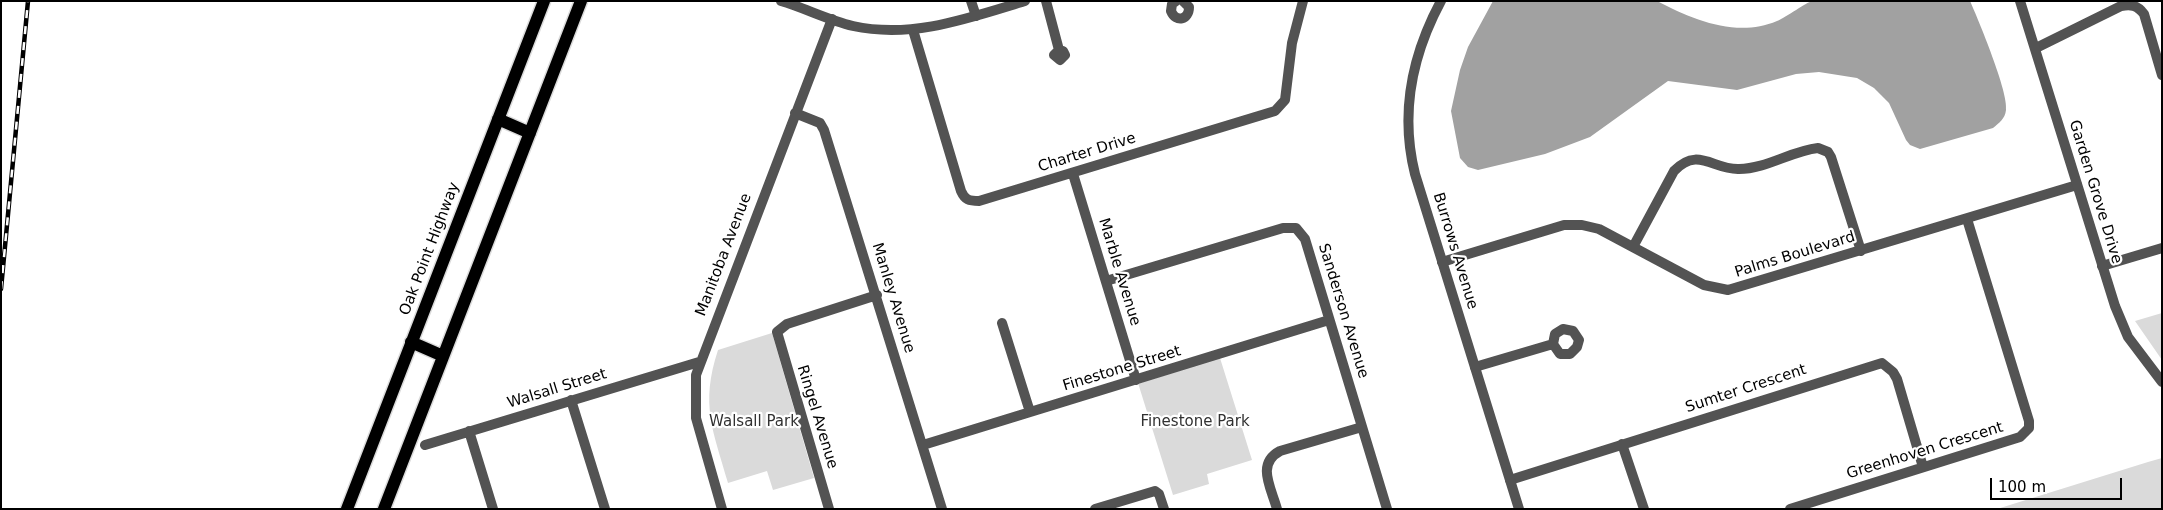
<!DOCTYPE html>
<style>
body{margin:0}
#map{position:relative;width:2163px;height:510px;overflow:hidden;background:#fff;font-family:"DejaVu Sans",sans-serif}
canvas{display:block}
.frame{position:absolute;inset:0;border:2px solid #000;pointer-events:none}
.scale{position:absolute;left:1990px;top:478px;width:132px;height:22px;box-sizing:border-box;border:2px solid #000;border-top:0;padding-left:6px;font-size:15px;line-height:18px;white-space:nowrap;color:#000;-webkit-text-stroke:4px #fff;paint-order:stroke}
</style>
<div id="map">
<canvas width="2163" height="510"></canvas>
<div class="frame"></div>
<div class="scale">100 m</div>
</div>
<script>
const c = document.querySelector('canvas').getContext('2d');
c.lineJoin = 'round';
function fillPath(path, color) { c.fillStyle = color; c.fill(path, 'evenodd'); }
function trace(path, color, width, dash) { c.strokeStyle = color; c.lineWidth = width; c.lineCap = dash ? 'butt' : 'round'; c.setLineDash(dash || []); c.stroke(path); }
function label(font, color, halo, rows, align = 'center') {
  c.font = font + ' "DejaVu Sans",sans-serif'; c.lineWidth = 4.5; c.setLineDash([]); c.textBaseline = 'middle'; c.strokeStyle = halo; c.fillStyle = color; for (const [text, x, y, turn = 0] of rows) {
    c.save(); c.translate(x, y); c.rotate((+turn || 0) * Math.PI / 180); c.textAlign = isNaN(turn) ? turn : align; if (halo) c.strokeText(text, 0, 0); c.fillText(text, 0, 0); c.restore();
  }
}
fillPath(new Path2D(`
 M2162,313V360L2135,321Z
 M772,333L814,478L773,490L767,471L728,483C713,430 700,405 718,350Z
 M1220,358L1252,460L1207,474L1209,484L1173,495L1138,383Z
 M2162,458V509H1997L2148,462Z`), '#dadada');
fillPath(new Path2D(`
 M1493,1H1657C1693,20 1737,38 1777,21C1787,17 1806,2 1813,1C1863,0 1919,1 1970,1C1978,19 2009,93 2006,110C2005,119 1999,123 1993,128L1920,149L1910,145L1906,140L1889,103L1874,88L1857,78L1819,72L1796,74L1737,90L1668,81L1590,137L1545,154L1478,170L1468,167L1460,158L1451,111L1460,70L1468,47Z`), '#a1a1a1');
const primary = new Path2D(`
 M498,119L530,133
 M411,342L443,356
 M347,509L544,1
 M384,509L581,1`);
trace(primary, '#dbdbdb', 15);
trace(new Path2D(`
 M971,1L976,16
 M1046,1L1059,50L1063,51L1065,55L1060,60L1054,55L1059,50
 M1176,1L1172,4L1171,11C1176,23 1189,20 1189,7L1183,1
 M913,30L961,191C965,200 969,201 979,201L1275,111L1285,100L1292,43L1303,1
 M2036,48L2121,6C2131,4 2137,5 2144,14L2162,75
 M795,113L820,123L824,130L942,509
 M1073,174L1136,380
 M1633,247L1674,171C1698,146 1713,170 1739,169C1766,169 1791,151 1818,148L1828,152L1831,157L1861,251
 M1442,262L1564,225H1582L1599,229L1704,285L1728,290L2077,185
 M2102,266L2162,248
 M1106,281L1283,228H1296L1305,239L1387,509
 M1002,323L1030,412
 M1475,367L1553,344L1555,334L1563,329L1573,331L1579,340L1577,347L1570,354H1560L1553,344
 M571,400L605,509
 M469,431L493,509
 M1622,444L1644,509
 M425,445L699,362
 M923,445L1329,320
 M1510,480L1882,363L1893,372L1897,379L1923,467
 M722,509L696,418V375L832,19
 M829,509L777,332L787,324L877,295
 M1095,509L1155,491L1159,494L1164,509
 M1277,509C1271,487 1256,464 1280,451L1362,427
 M1790,509L2020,437L2029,428V421L1967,219`), '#535353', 10);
trace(new Path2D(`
 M781,1C805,8 828,20 853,26C912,39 969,18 1025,1
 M1441,1C1412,55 1400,114 1415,174L1519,509
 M2020,1L2115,306L2128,337L2162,382`), '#535353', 10);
trace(primary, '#000', 12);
const rail = new Path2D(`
 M1,289L28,1`);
trace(rail, '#000', 4.5);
trace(rail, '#fff', 2.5, [8]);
label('15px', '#000', '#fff', [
 ["Charter Drive",1087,153,-17],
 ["Garden Grove Drive",2095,192,73],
 ["Oak Point Highway",430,249,-69],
 ["Burrows Avenue",1455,251,73],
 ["Manitoba Avenue",724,255,-69],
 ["Palms Boulevard",1795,255,-17],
 ["Marble Avenue",1119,272,73],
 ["Manley Avenue",893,298,73],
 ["Sanderson Avenue",1343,311,73],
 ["Finestone Street",1122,369,-17],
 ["Walsall Street",557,389,-17],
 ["Sumter Crescent",1746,389,-18],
 ["Ringel Avenue",817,417,73],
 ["Greenhoven Crescent",1925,451,-17]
]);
label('15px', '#313131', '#fff', [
 ["Walsall Park",754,422],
 ["Finestone Park",1195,422]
]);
</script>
